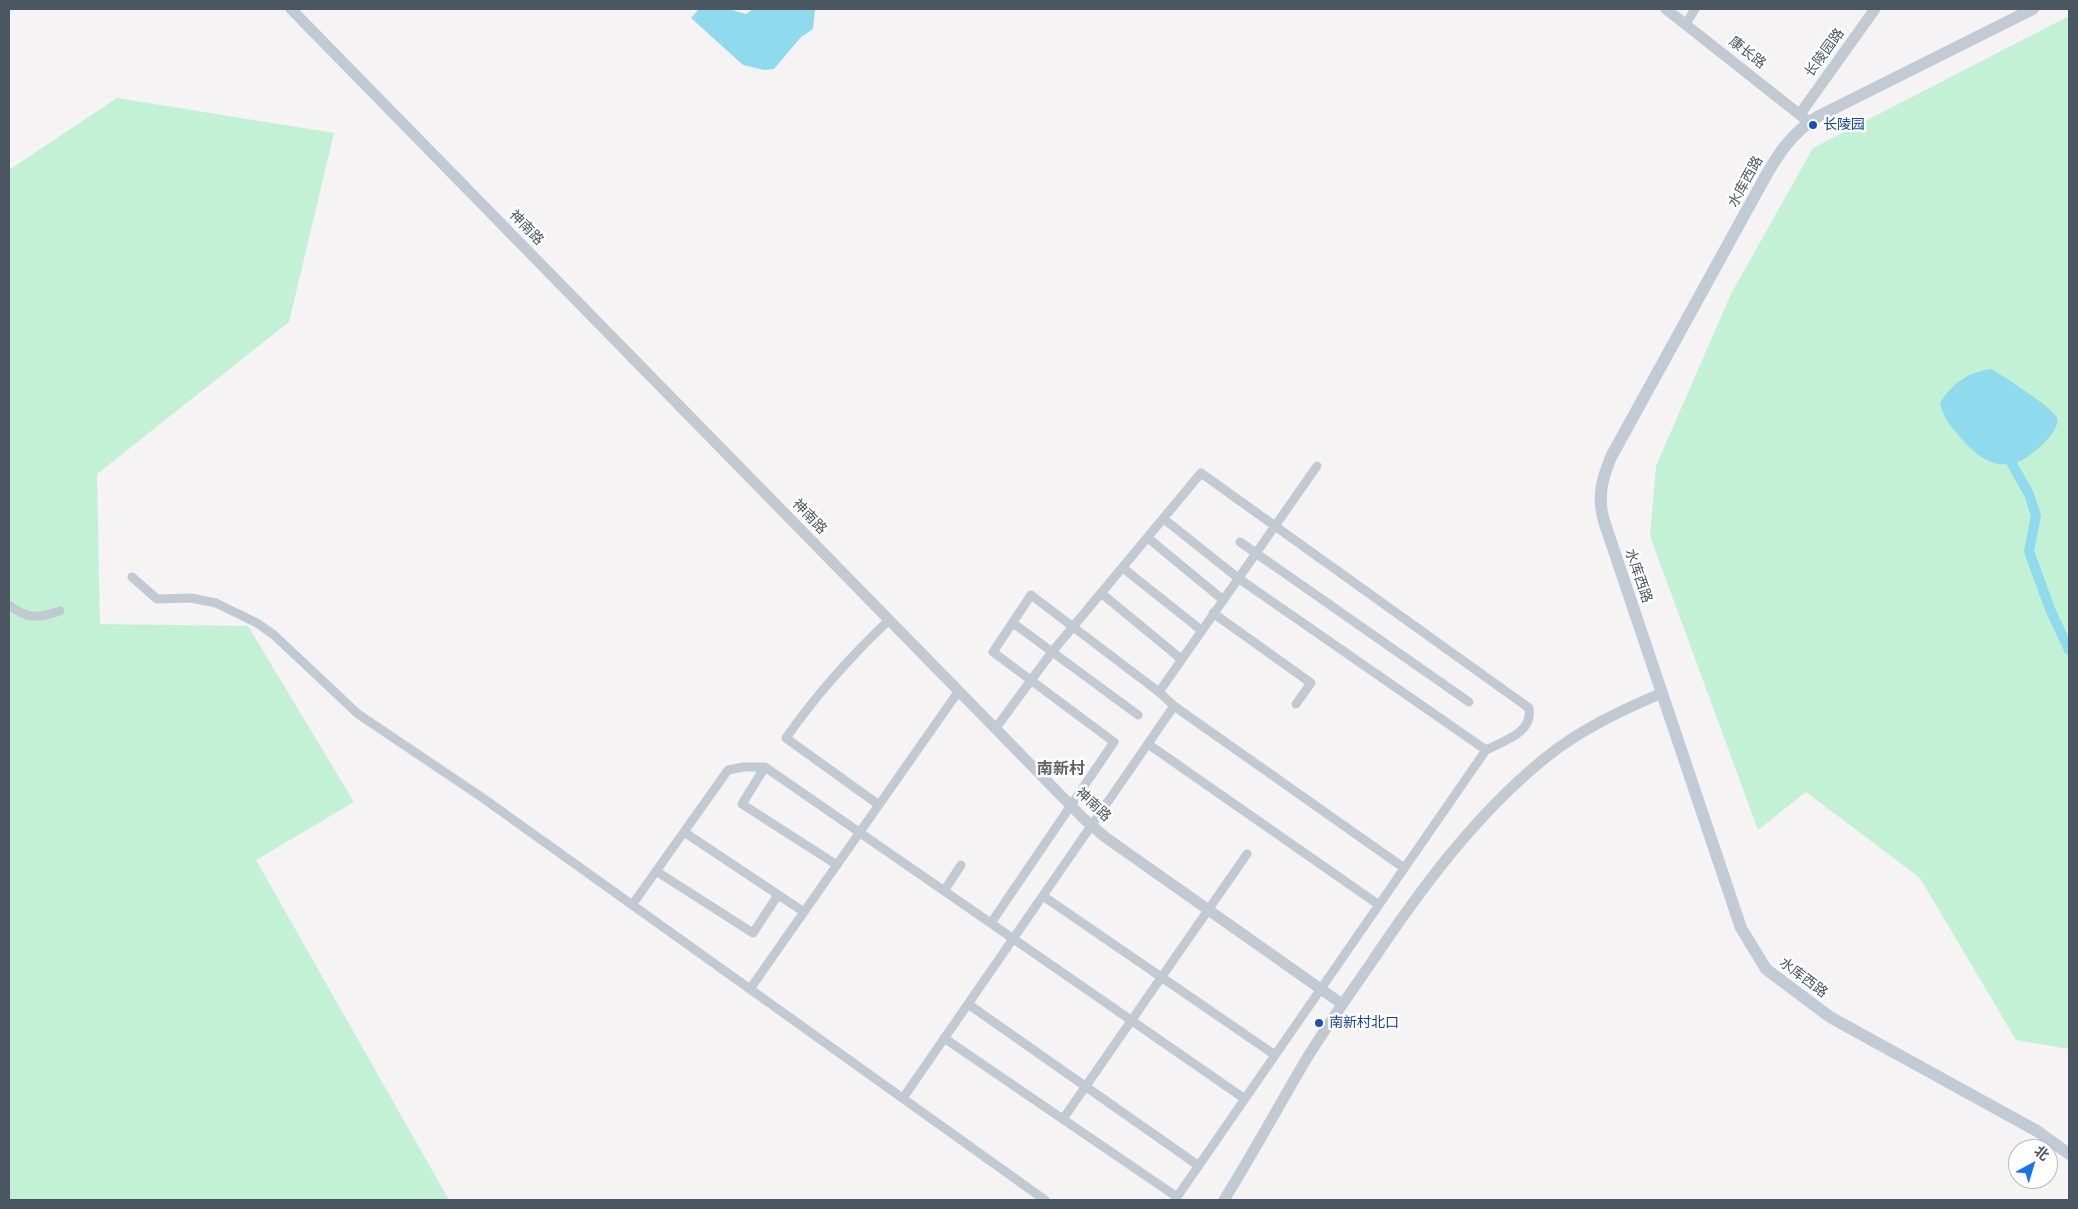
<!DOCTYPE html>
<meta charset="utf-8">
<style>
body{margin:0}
#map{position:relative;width:2078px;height:1209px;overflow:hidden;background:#f5f3f3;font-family:"Archivo Narrow","Noto Sans SC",sans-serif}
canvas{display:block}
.frame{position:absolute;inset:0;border:10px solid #4a5661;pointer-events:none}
.north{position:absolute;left:2008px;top:1139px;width:50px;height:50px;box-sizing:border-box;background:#fff;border:1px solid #b7bbc0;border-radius:50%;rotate:39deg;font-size:14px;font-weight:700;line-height:20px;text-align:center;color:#4a5661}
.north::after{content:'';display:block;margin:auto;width:18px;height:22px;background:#1a73e8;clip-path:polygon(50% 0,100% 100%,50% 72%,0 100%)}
</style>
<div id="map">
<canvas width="2078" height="1209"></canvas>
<div class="frame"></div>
<div class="north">北</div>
</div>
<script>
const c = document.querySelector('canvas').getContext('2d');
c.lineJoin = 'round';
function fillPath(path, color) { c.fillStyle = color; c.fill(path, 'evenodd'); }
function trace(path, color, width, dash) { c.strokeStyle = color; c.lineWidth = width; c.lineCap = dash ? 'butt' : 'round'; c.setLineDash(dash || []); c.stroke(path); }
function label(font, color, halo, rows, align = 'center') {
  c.font = font + ' "Archivo Narrow","Noto Sans SC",sans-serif'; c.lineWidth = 5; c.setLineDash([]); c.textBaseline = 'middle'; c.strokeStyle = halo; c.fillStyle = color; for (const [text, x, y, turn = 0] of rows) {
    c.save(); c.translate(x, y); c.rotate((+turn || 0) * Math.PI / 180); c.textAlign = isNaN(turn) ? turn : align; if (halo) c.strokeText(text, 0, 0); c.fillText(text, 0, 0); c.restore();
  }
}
fillPath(new Path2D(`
 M2069,16V1049L2016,1040L1920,878L1806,792L1758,830L1650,536L1656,466L1731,294L1813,148Z
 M117,98L334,133L289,322L97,474L100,624L248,626L354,802L256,860L449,1200H9V170Z`), '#c3f1d5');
fillPath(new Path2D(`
 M699,9H728L746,14L753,9H815L813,29L801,37L774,69L764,70L743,65L691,18Z
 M1991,369C2002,375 2050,406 2056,416C2064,429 2034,453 2024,459C2017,463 2006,465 1998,464C1983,461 1971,450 1961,438C1950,426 1944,419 1940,403C1951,384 1968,372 1991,369Z`), '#90daee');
trace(new Path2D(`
 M2012,464L2029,494L2036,516L2029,551L2050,609L2069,650`), '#90daee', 10);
trace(new Path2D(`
 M1686,24L1695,9
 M1164,519L1238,578L1486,750
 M1148,538L1222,599
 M1240,542L1469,702
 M1123,568L1201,630
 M132,577L157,599L191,598L216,603L257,623L274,635L358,714L480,796L1045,1200
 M1101,593L1181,659
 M9,605C28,620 39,618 60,611
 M1213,613L1311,683L1296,704
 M1013,623L1138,715
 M1159,692L1317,466
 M1148,744L1379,905
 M765,767L742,804L837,865
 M879,805L786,738C816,695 851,656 889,620
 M684,832L804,912
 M656,871L753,933L778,895
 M944,891L961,865
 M1043,896L1275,1055
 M632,905L728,770L743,767H765L1245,1099
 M991,923L1114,742L993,652L1031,595L1159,692L1174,706L1404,868
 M750,989L958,692
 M968,1004L1199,1166
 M944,1038L1177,1197L1486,750C1505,740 1533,733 1529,708L1201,473L1052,652L995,729
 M903,1098L1174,706
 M1063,1119L1247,854`), '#c1cad2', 9);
trace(new Path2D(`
 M291,9L1083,818L1105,837L1342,1004
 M1666,9L1809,122
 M1800,114L1875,9
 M1224,1200C1252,1155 1277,1109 1304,1063C1324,1030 1347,998 1369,966C1419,891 1474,816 1544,759C1579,730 1620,711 1662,693`), '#c1cad2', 11);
trace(new Path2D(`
 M2033,9L1817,117C1792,133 1778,154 1764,179L1611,457C1602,479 1597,498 1604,521L1741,928L1766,969L1830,1017L2037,1131L2069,1154`), '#c1cbd6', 12);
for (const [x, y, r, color] of [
 [1813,125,5,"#1a4fb4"],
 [1319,1023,5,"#1a4fb4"]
]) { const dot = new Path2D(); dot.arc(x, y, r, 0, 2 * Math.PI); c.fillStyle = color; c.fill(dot); trace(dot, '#fff', 2); }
label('14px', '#4a5661', '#fff', [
 ["康长路",1747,53,38],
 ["长陵园路",1825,53,-54],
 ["水库西路",1746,182,-61],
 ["神南路",526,228,46],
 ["神南路",809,517,46],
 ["水库西路",1638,576,71],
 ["神南路",1093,805,43],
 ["水库西路",1803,978,37]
]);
label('14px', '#164399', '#fff', [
 ["长陵园",1823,125],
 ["南新村北口",1329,1023]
], 'left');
label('bold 16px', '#5f6368', '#fff', [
 ["南新村",1061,770]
]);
</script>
